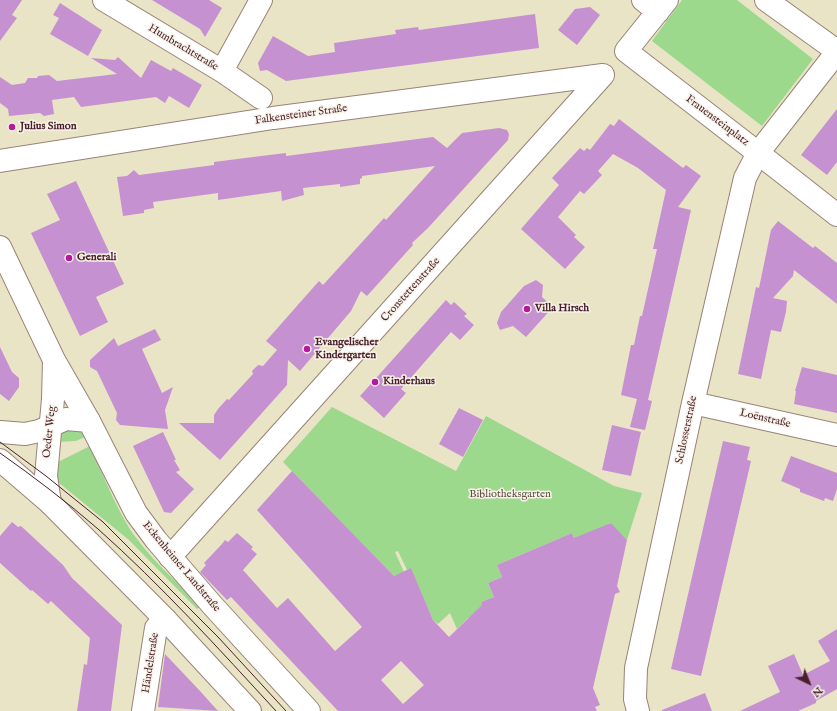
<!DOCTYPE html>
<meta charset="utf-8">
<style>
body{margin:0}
#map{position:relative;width:837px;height:711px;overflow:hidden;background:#e9e4c5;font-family:"IM FELL English",serif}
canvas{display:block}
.north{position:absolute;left:789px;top:663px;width:40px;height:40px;-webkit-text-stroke:3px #f7f3e8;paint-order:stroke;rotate:137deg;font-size:11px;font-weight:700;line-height:16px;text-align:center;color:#4a1f2b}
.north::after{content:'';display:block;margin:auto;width:14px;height:18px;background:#4a1f2b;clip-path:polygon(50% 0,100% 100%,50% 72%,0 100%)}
</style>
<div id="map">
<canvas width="837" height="711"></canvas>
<div class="north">N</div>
</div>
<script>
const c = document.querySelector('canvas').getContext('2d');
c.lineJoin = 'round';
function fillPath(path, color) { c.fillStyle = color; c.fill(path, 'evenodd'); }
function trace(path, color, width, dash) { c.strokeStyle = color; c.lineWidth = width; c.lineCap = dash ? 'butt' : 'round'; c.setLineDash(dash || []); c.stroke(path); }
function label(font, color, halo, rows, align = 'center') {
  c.font = font + ' "IM FELL English",serif'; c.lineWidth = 3; c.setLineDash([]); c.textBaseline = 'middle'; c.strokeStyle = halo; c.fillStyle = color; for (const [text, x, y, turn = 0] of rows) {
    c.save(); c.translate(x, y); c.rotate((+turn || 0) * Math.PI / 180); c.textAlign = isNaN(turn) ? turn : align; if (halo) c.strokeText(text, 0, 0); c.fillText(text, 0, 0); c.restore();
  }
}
fillPath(new Path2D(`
 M682,0H737L813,59L762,126L652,41Z
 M332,407L456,471L486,416L614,486L642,493L627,540L610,523L581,554L572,533L497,565L502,577L488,583L494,597L481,602L487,617L468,618L457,629L450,613L438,624L433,620L411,569L407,570L398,551L395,552L404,572L394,576L283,462Z
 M78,425L87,436L76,441L58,442L63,430Z
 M90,446C103,474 119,516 137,539C156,564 179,584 201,606L197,609L129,540L53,478L52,465Z`), '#9cd98d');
fillPath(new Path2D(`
 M0,0H22L12,15L17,18L0,41Z
 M152,0H209L222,8L205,37L200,29Z
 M60,3L102,30L88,56L50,34L59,18L53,15Z
 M590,7L600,15L577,45L558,30L575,9Z
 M535,14L539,48L286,81L267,70L260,71L258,63L273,36L308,56L335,52L334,43L396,34L395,30L418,27L419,30Z
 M118,57L141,78L151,60L171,71L173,68L202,85L189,108L169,96L165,103L156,97L81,107L74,97L52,100L54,114L44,116L40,113L9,116L8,109L0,103V77L12,85L25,83L28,78H37L38,76L49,75L57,81L117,74L91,58L115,60Z
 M837,109V162L827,175L801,155Z
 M619,119L683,168L686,165L701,176L678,207L691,210L648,400L652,401L645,430L630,427L637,399L621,395L631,345H634L640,316H642L657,249H653L666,190L638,168L613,154L598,171L602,175L584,194L580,191L558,217L576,235L574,237L585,247L565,269L521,229L559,185L552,178L580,148L584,151L587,148L590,150L610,124L614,126Z
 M499,128L507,130L509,134L508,140L428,228L412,243L413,245L367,296L361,291L351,311L300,371L288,360L287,385L220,460L179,423H214V415L218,409L227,399L229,400L253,374L252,371L258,365L263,366L277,350L266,341L319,281L323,285L384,218L386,220L435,166L362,176V178L360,179V184L340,187V184L303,188L304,195L282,201L281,191L218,200V193L153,202L154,208L144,210V213L123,216L117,177L127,176L134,170L139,175L214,165V162L261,156L286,153V156L433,137L447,148L462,133Z
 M76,181L124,284L96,297L108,322L80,336L31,233L60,220L47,194Z
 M778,221L813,248L815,246L837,263V304L794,270L793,276L773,298L787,301L786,312L781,332L771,330L761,379L738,374L756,287L759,288L771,230Z
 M536,280L543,285L542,297L553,307L526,337L513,326L500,330L497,323L501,312L524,286Z
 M446,300L451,305L454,302L467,314L464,316L474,325L460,340L451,332L401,389L406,393L384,418L360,396Z
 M155,329L161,340L142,349L162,393L173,387L165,410L168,429L120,425L116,420L117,413L97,371L90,367V360L114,338L118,346Z
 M0,347L12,372L19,378V387L9,401L0,394Z
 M802,367L837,375V413L794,404L796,391H795Z
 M459,408L483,420L463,457L439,444Z
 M612,425L641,432L631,476L602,470Z
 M163,432L176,460H174L180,470L176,472L194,489L171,513L164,512L133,446Z
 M723,441L750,447L747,460L751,461L701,676L671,669Z
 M791,456L837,473V489L833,501L825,498L824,501L800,492V489L781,481Z
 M292,471L394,576L411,568L433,620L449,637L482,605L481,602L494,597L488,583L502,577L497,565L572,533L574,538L611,523L627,540L617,586L620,592L615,594L593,688L600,705L595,707L597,711H338L231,597L227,600L200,572L206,565L204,563L222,544L225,540L228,542L237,533L253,547L251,549L257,554L243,570L277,608L288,598L335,651L362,627L257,510ZM401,661L424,685L403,704L381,680Z
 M12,522L18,527L21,526L63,565L72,578L122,625L111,711H77L84,664L87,665L90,638L51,601L48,604L32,590L31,591L0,563V536Z
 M837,629V689L816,701V703L798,711H740L780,692L768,666L794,654L803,675L830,661L818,641Z
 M165,654L200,691L218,711L158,707Z
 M705,693L712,711H662V710Z`), '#c691d1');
const minor = new Path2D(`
 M104,0L222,71L261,98
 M643,0L658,12
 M667,0L626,51L758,153L837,52
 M766,0L837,51
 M222,71L261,0
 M0,161L273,118L603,75
 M0,247L54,360L89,421
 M693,403L837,435
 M50,503L46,476L53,399L54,361
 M170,557L603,75
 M143,711L156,628L165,619
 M638,711L635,699L636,668L693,403L745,178L758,153L837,215`);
const major = new Path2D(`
 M0,432L25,434L39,431L66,419L89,421L136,513L156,540L213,606L309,711
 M0,460L50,503L165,619L250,711`);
trace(minor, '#9a8278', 24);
trace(major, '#9a8278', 24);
trace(minor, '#fff', 22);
trace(major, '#fff', 22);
trace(new Path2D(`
 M0,442L46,476L103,522L218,637L286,711
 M0,453C34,477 67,502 98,529C161,585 219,649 276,711`), '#4a1f2b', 1);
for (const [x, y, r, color] of [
 [12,127,4,"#b5179e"],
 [69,258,4,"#b5179e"],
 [527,309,4,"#b5179e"],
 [307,349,4,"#b5179e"],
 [375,382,4,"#b5179e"]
]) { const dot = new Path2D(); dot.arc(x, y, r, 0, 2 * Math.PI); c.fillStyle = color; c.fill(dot); trace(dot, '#f7f3e8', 1.5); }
label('11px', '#4a1f2b', '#f7f3e8', [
 ["Humbrachtstraße",183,48,31],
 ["Falkensteiner Straße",301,115,-8],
 ["Frauensteinplatz",717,121,37],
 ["Cronstettenstraße",411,290,-48],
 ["Loënstraße",765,419,13],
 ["Schlosserstraße",687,430,-78],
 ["Oeder Weg",50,432,-84],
 ["Eckenheimer Landstraße",181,567,50],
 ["Händelstraße",151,663,-81]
]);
label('bold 11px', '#4a1f2b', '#f7f3e8', [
 ["Julius Simon",20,127],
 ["Generali",77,258],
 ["Villa Hirsch",535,309],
 ["Evangelischer",315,343],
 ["Kindergarten",315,356],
 ["Kinderhaus",383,382]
], 'left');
label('11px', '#5e4e44', '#f7f3e8', [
 ["Bibliotheksgarten",510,495]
]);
</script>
